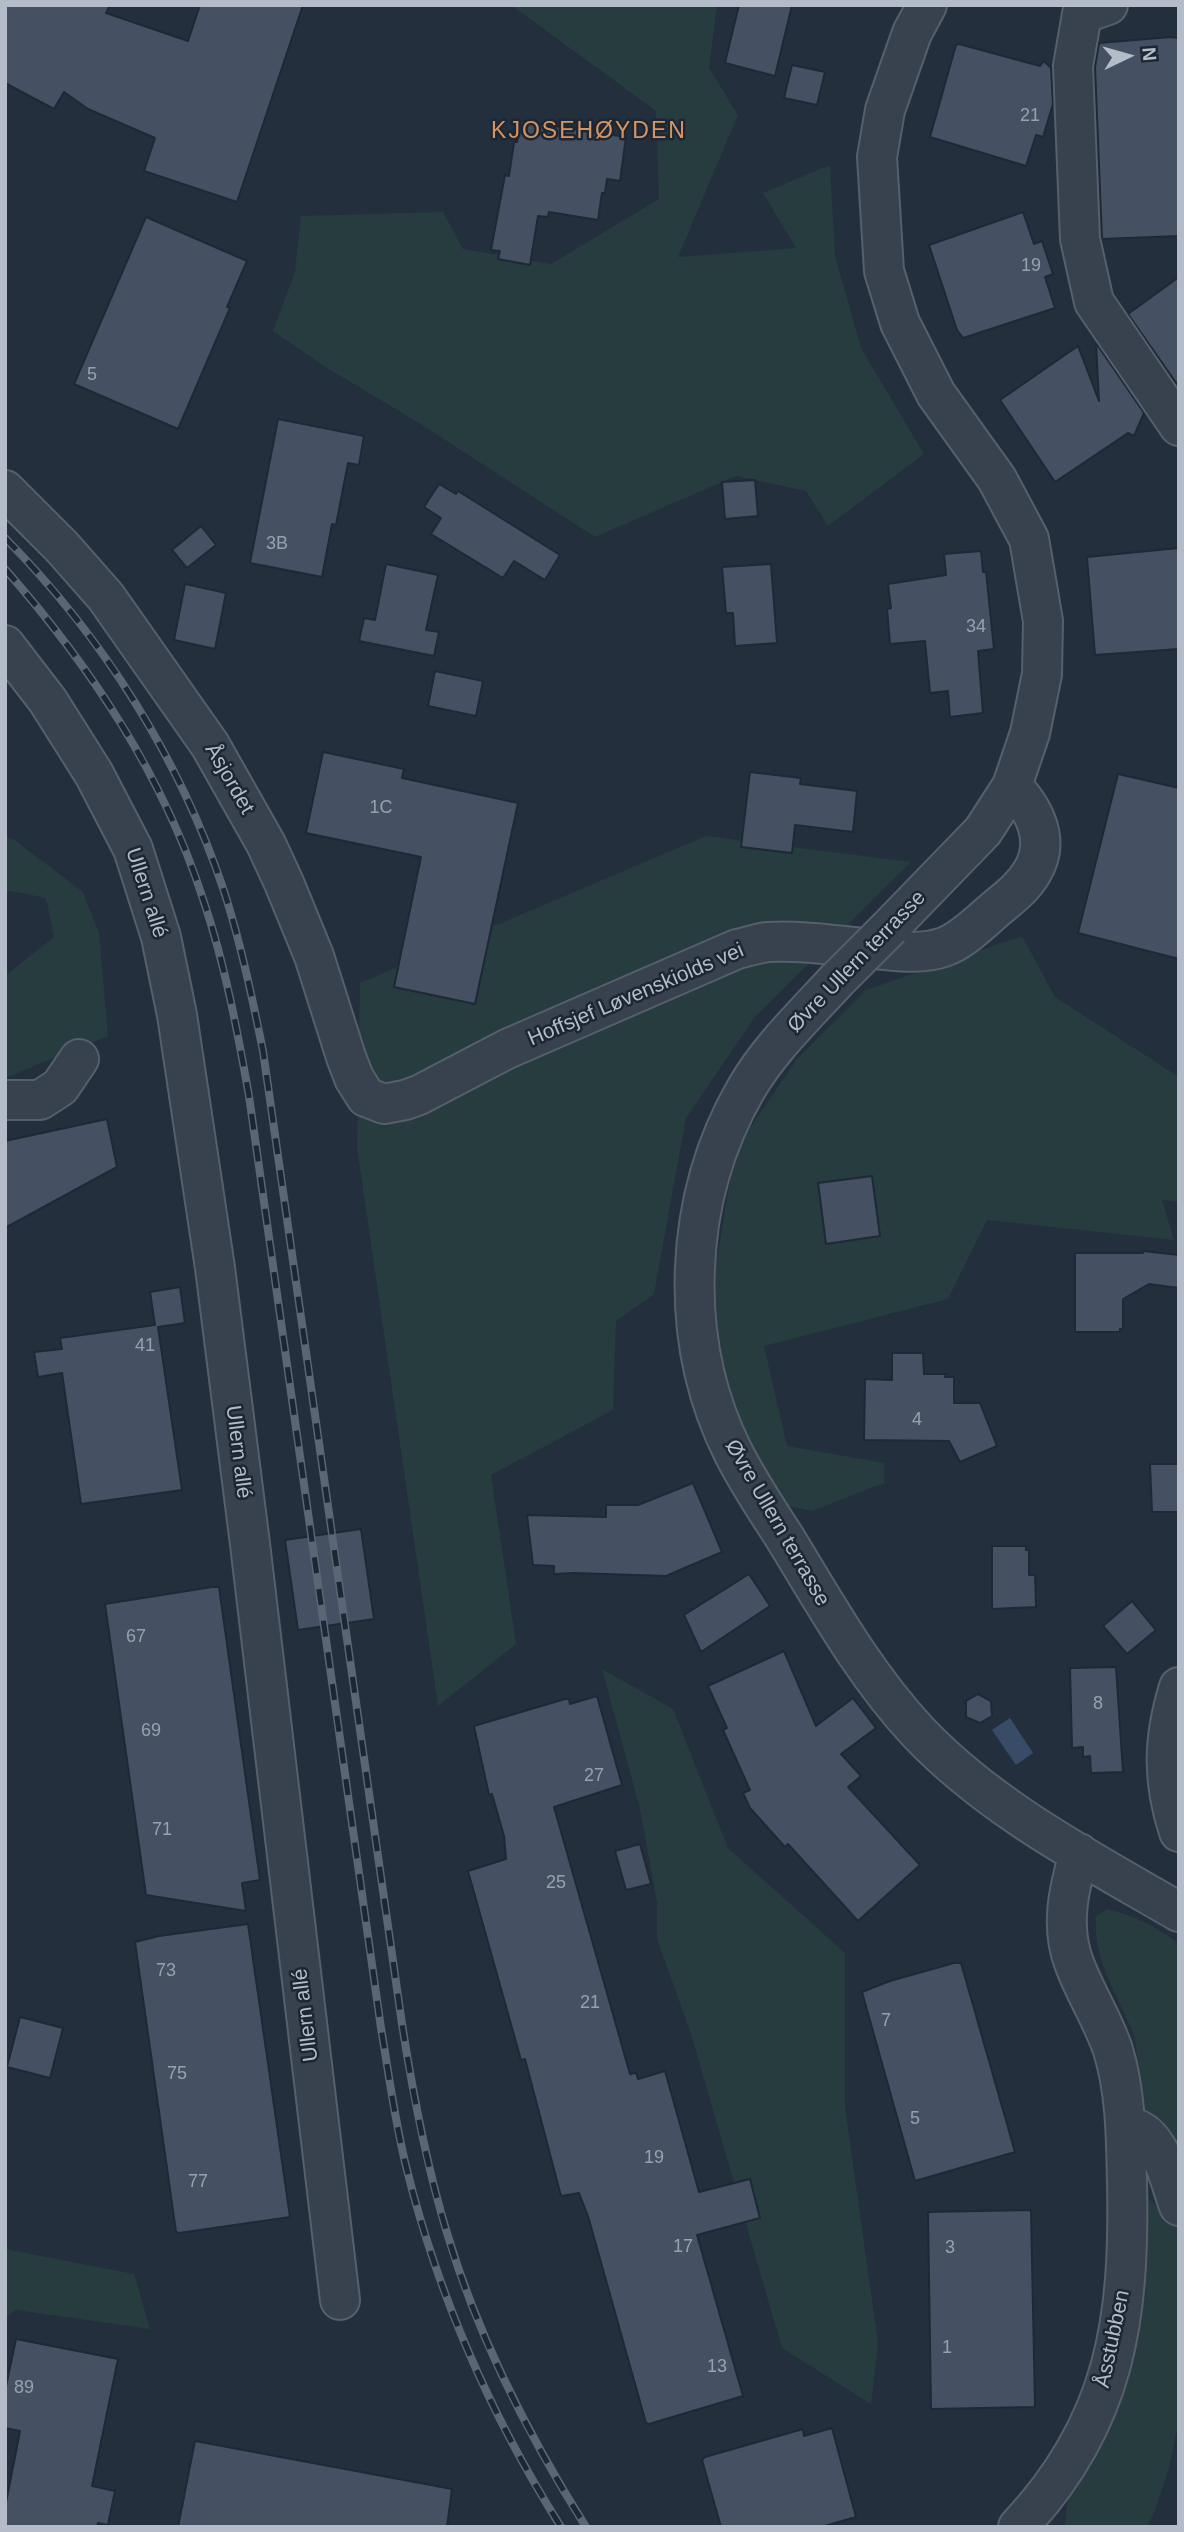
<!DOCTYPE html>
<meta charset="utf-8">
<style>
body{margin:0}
#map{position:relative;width:1184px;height:2532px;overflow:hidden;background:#242f3e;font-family:Arial,sans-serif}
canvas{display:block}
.frame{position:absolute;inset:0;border:7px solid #b4bcc9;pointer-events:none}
.north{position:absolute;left:1093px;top:21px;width:70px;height:70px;-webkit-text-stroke:5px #1d2633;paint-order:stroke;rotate:85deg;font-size:19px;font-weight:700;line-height:28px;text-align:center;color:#b4bcc9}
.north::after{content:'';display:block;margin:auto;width:24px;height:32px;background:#b4bcc9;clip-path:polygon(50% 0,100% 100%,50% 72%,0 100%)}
</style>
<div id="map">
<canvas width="1184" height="2532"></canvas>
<div class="frame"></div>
<div class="north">N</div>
</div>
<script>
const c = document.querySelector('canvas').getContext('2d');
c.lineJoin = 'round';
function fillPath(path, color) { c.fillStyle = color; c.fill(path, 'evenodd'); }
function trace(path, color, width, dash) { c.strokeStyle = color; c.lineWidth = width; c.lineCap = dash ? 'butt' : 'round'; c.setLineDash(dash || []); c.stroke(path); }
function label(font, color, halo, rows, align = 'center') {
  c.font = font + ' Arial,sans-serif'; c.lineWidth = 5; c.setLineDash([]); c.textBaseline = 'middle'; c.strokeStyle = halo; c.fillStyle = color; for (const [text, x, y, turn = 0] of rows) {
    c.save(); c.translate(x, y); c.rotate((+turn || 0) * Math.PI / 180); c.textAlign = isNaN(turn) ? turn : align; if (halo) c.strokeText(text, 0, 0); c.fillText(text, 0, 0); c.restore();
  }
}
fillPath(new Path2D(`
 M511,5H717L709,68L738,115L678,257L796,248L763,193L830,165L835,256L861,348L924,454L828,526L806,491L736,476L595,537L419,423L327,368L273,331L295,272L301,216L443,212L463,249L551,264L659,199L656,111Z
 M706,836L911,862L755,1017L686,1118L654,1294L616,1321L613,1410L491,1475L516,1644L438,1706L357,1147L360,983Z
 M5,837L13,839L83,892L99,933L108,1036L5,1078V976L54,937L46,898L5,890Z
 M1022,936L1055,997L1179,1077V1202L1162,1200L1174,1240L987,1220L948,1299L764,1346L787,1446L884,1463V1483L812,1511L780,1504L737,1446L719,1371L715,1271L735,1150L797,1059L866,990Z
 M602,1669L673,1709L728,1848L845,1953V2107L878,2343L871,2404L782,2348L691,2034L657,1939V1902L640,1809Z
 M1107,1909C1135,1916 1156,1926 1179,1944V2162C1166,2143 1145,2121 1140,2097C1136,2074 1140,2050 1131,2028C1115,1990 1093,1959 1096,1916Z
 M1142,2192L1179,2228V2420L1169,2468L1154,2513L1147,2527H1065L1067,2503Z
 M5,2249L134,2274L150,2329L16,2310L5,2318Z`), '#263c3f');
fillPath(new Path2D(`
 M1010,1718L1033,1753L1016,1765L992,1730Z`), '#394c67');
const building = new Path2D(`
 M5,5H110L106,13L188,41L200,5H303L237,202L144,171L155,138L88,109L64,92L54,109L5,83Z
 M739,5H792L775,76L725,63Z
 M1171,37L1178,38L1179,64V236L1102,239L1095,67L1099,43Z
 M959,44L1040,66L1044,61L1051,68L1053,104L1043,137L1036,135L1026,166L930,137L956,45Z
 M792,65L825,72L817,105L784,98Z
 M521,121L626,137L620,181L607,179L605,193H602L598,220L549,212L548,217L538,216L530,265L498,259L500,251L491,250L505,175L509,176L514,142H517Z
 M1023,212L1034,244L1042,241L1053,274L1045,277L1055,308L963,338L957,330L929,245Z
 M146,217L247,261L227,307L230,308L178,429L74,384Z
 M1179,277V387L1128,314Z
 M1096,343L1144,413L1134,436L1128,433L1055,482L1000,400L1078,346L1099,401Z
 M278,419L364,436L359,465L348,463L336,525L332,524L322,577L250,563Z
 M755,480L758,516L725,519L722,482Z
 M439,484L456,494L458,491L560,555L545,580L514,561L503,578L431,534L441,518L424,507Z
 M201,526L216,545L187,568L172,550Z
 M1179,548V649L1095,655L1087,557Z
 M981,551L983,572H986L994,649L978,651L983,713L950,717L948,691L930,693L925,641L890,644L887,609L891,608L888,584L946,575L944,554Z
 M386,564L438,575L426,630L439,632L434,656L359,641L364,618L375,620Z
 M771,564L777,643L735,646L733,613H726L722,567Z
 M185,584L226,593L215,649L174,640Z
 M435,671L483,681L476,716L428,706Z
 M323,752L404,769L402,778L518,803L475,1004L394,987L421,857L306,833Z
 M750,772L801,778L800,784L857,791L853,832L795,825L792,853L741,847Z
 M1118,774L1179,788V959L1078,933Z
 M107,1119L117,1167L5,1228V1141Z
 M872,1176L880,1236L826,1244L818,1183Z
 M1143,1251L1179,1255V1288L1149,1284L1123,1299V1329H1120V1332H1075V1253H1143Z
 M180,1287L185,1323L158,1327L182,1490L81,1504L62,1373L38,1377L34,1352L62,1349L60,1338L155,1325L150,1292Z
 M892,1353H923L924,1374H946L945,1377H954V1403H980L997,1446L960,1462L949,1441L864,1440L865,1379L892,1380Z
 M1150,1464H1179V1512H1152Z
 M693,1483L722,1552L666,1576L574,1573L554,1574V1566L533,1565L527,1515L606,1517V1505H638Z
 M361,1529L374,1619L298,1630L285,1540Z
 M992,1546H1026V1550H1029V1575H1035L1036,1607L992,1609Z
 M749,1574L770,1606L701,1652L684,1615Z
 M212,1587H219L260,1880L242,1883L246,1911L146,1895L105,1604Z
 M1132,1601L1156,1630L1127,1654L1103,1626Z
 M784,1651L816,1726L853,1698L876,1728L841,1754L861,1776L848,1787L920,1865L858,1921L788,1844L785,1847L750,1808L743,1793L750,1790L723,1730L727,1728L708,1686Z
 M1116,1667L1123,1772L1091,1773L1090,1756L1083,1757V1747L1072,1748L1070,1668Z
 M978,1694L991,1701L992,1716L980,1723L966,1717V1701Z
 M597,1696L622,1785L554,1807L630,2074L636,2073L638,2079L665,2071L699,2192L750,2179L760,2218L697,2235L743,2396L649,2424L646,2423L588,2216L579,2193L561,2196L525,2059L521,2060L468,1871L506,1859L504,1836L492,1794L489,1795L474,1726L565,1699H569L570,1704Z
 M640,1844L651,1884L626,1890L615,1851Z
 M248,1924L290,2217L179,2233L176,2232L135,1942L159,1936Z
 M954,1963H961L1015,2152L915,2181L862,1992L890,1981Z
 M20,2017L63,2028L50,2078L7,2067Z
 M1031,2210L1035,2407L931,2409L928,2212Z
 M16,2339L118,2359L92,2486L115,2491L108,2525L98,2523L97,2527H5V2508L20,2431L5,2428V2391Z
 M832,2428L856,2517L821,2527H721L702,2460L705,2457L803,2429L804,2436Z
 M195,2441L452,2489L447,2527H178Z`);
fillPath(building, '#455162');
trace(building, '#1f2835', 2);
const minor = new Path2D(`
 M1108,5L1082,14L1073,66L1080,239L1094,302L1179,426
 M5,490L62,547L106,597L210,745L266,844L284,883L314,956L346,1057L354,1078L366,1097L384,1104L405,1100L419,1095L507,1049L737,949C747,947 758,943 768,942C800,940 833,945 864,948C890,950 918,956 944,947C961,941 977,925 991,913C1006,900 1022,889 1032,872C1051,841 1035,810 1012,786
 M5,645L48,701L94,774L133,849L161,937L177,1015L215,1268L250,1544L340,2300
 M890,927L983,831L1012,786L1030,733L1042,674L1043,621L1029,539L997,479L936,394L900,323L884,271L877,157L885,110L912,33L927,5
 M836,981C805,1015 769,1049 746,1089C683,1198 677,1340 733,1452C748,1482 767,1510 785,1538C826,1605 864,1674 918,1732C991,1809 1088,1859 1179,1912
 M5,1100H40L60,1087L79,1059
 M1179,1687C1163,1739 1162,1780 1179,1832
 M1126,2126C1161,2130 1168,2178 1179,2206
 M1018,2527C1116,2423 1130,2319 1127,2182C1126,2138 1126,2093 1113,2050C1103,2020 1085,1993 1074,1963C1060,1926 1069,1889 1079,1853`);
trace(minor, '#565f6c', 42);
trace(minor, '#38414e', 38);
const rail = new Path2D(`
 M5,538C103,637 180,759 224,891C241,944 252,997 263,1051L402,2024C413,2094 426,2164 447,2233C478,2337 528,2435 586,2527
 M5,569C91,667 163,775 203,899C225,964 237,1029 249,1096L381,2028C389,2075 395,2123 407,2170C439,2298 491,2416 561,2527`);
trace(rail, '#5a6575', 8);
trace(rail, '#1d2633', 5, [16]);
const minorBridge = new Path2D(`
 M836,981L890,927`);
trace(minorBridge, '#565f6c', 42, []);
trace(minorBridge, '#38414e', 38);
label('18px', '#98a1af', null, [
 ["21",1030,116],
 ["19",1031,266],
 ["5",92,375],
 ["3B",277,544],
 ["34",976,627],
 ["1C",381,808],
 ["41",145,1346],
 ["4",917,1420],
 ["67",136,1637],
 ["8",1098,1704],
 ["69",151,1731],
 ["27",594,1776],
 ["71",162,1830],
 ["25",556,1883],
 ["73",166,1971],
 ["21",590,2003],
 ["7",886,2021],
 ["75",177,2074],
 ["5",915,2119],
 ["19",654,2158],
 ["77",198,2182],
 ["17",683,2247],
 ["3",950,2248],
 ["1",947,2348],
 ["13",717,2367],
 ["89",24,2388]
]);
label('21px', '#b4bcc9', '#1d2633', [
 ["Åsjordet",229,779,60],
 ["Ullern allé",146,893,72],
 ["Øvre Ullern terrasse",857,962,-46],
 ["Hoffsjef Løvenskiolds vei",636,995,-23],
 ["Ullern allé",238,1452,83],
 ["Øvre Ullern terrasse",777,1523,60],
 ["Ullern allé",306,2015,-97],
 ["Åsstubben",1113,2339,-78]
]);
c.letterSpacing = '2px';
label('23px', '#d59563', '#1d2633', [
 ["KJOSEHØYDEN",589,132]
]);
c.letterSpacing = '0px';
</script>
